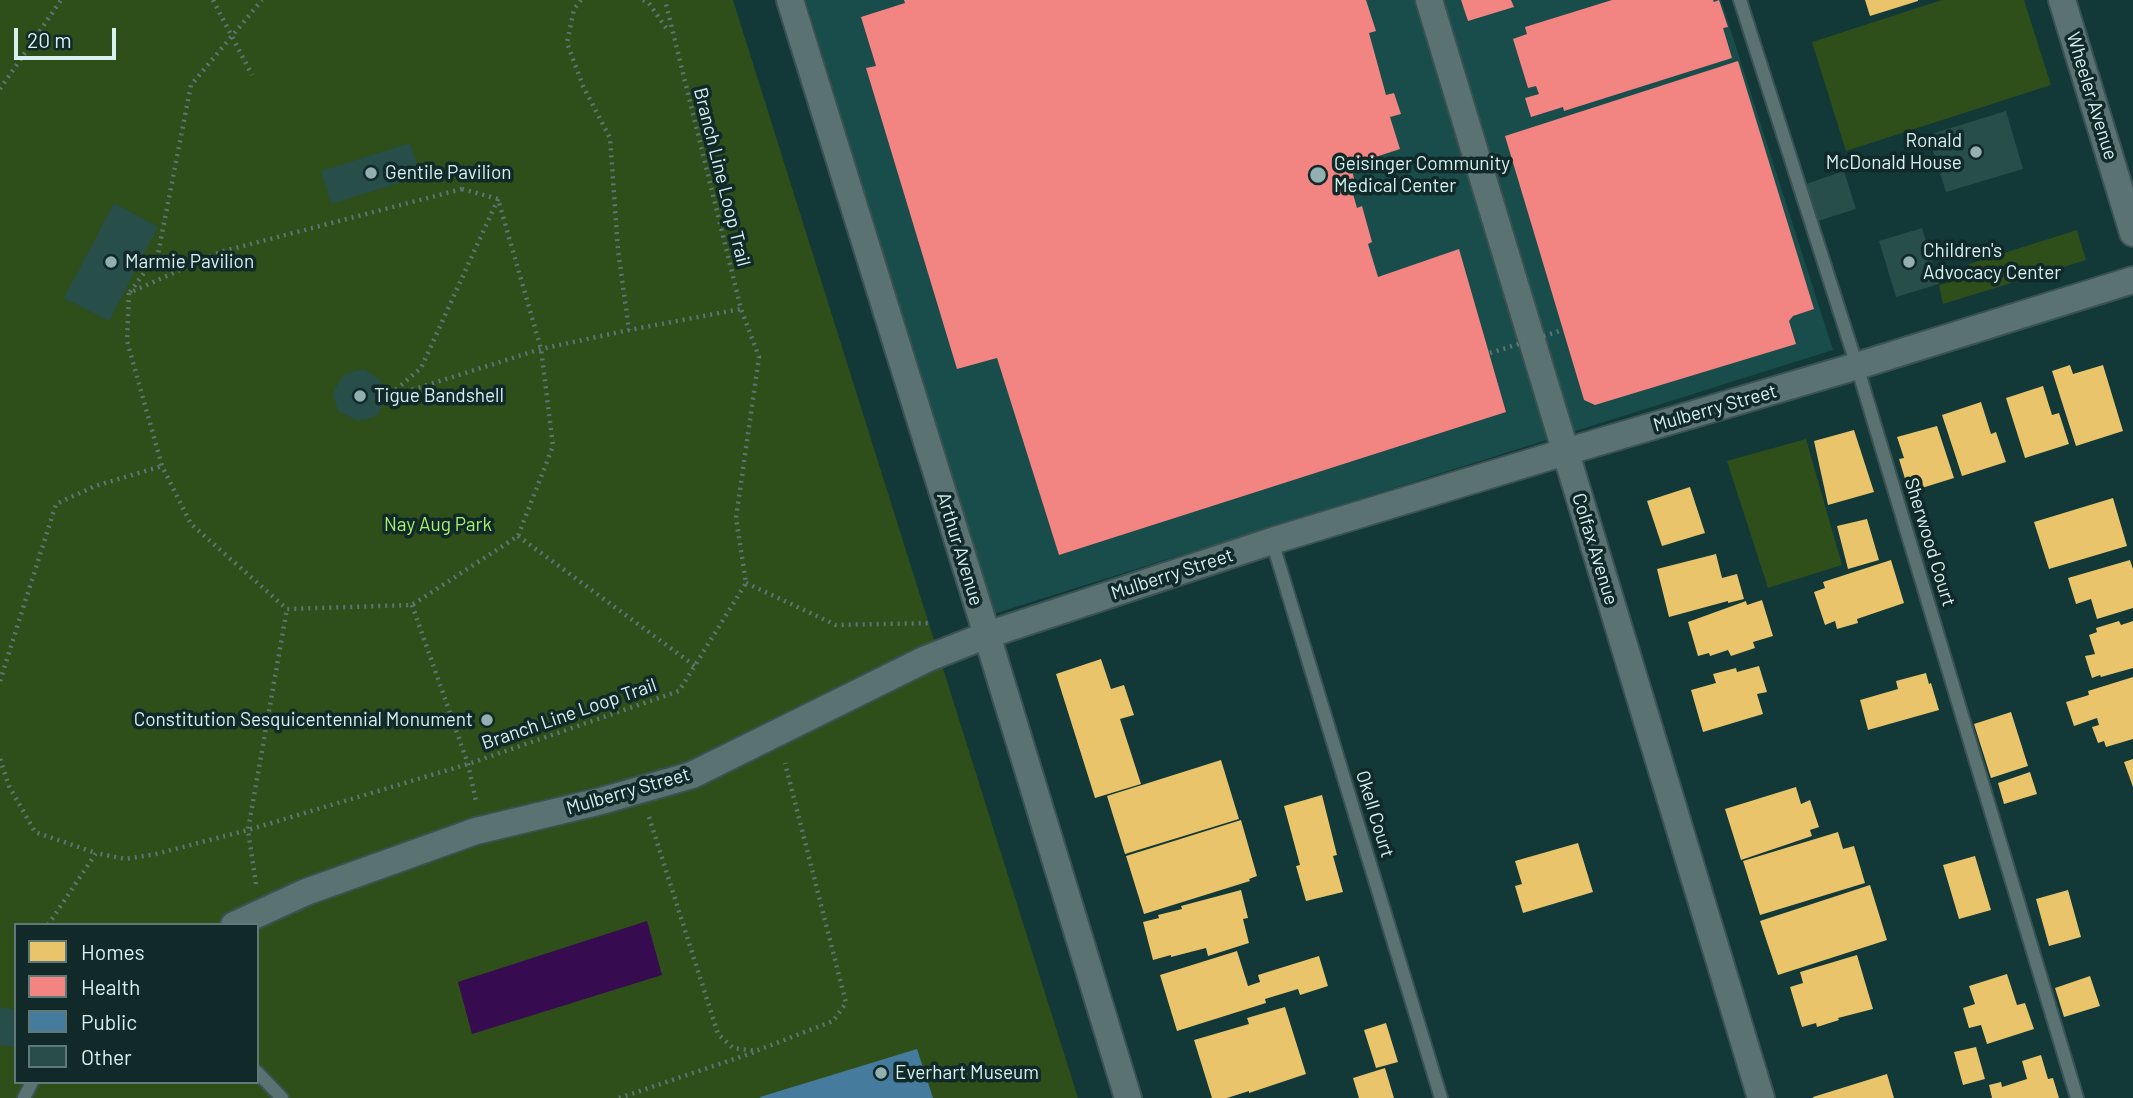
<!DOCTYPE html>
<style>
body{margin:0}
#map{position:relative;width:2133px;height:1098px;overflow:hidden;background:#123837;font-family:Barlow,sans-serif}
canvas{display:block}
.legend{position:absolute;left:14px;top:923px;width:245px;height:161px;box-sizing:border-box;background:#112928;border:2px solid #5f7978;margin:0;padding:9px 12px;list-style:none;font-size:21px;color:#d5f1f0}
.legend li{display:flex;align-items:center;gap:14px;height:35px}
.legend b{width:35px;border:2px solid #5f7978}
.scale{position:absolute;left:14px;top:28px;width:102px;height:32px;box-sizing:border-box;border:4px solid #d5f1f0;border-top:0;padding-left:9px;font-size:21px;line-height:24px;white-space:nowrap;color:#d5f1f0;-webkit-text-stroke:5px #112928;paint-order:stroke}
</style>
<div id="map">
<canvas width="2133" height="1098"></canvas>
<ul class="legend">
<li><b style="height:19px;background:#e9c46a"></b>Homes</li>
<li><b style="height:19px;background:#f28482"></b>Health</li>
<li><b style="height:19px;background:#457b9d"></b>Public</li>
<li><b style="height:19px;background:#274e49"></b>Other</li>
</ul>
<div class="scale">20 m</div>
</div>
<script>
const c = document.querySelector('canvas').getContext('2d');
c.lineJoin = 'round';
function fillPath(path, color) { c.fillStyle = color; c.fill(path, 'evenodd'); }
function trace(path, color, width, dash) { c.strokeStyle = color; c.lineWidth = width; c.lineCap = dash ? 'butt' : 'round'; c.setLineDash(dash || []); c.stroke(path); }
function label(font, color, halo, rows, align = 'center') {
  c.font = font + ' Barlow,sans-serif'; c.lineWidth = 7; c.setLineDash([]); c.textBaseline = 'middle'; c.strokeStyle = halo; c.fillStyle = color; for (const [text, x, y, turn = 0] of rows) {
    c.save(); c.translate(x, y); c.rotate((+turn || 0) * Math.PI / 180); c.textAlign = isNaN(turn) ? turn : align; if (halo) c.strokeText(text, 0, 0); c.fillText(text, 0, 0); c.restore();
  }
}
fillPath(new Path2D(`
 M806,0H1721L1833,350L990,615Z`), '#184d4c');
fillPath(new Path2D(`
 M0,0H733L1078,1098H0ZM16,925H257V1082H16Z
 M1942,0H2024L2051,85L1846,151L1812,42Z
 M2077,230L2086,260L1943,304L1939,285L1972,276L1969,264Z
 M1806,439L1842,565L1768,588L1727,461Z`), '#2e4f1a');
fillPath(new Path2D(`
 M647,921L662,975L472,1034L458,982Z`), '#370b4f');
fillPath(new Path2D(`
 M1865,0H1918V1L1870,16Z
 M2070,365L2073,374L2103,365L2123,431L2076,446L2052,371Z
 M2043,386L2052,415L2059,413L2069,444L2025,458L2006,398Z
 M1981,402L1991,434L1996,432L2006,462L1962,476L1942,415Z
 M1937,426L1954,478L1909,492L1899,459L1904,458L1897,437Z
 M1854,430L1874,492L1828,505L1814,441Z
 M1690,487L1705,533L1662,546L1647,501Z
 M2113,498L2127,546L2049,569L2034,522Z
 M1867,519L1879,560L1848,569L1837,526Z
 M1716,554L1722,578L1737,574L1744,599L1728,603V601L1669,617L1657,569Z
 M1891,560L1904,603L1857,619L1858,623L1837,629L1835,621L1825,625L1814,592L1825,588L1823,582Z
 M2130,560L2133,569V608L2097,619L2091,599L2076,604L2068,578Z
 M1762,600L1773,636L1753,642L1755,648L1731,656L1728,650L1710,656L1709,653L1698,656L1688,622L1746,601L1747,605Z
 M2119,621L2121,625L2133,621V668L2101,677L2100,675L2092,678L2085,656L2095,654L2089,635L2097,632L2096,628Z
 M1101,659L1111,689L1124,685L1134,715L1120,719L1141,784L1095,798L1056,674Z
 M1759,666L1767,692L1757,694L1763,714L1703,732L1691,690L1716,683L1713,674L1736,668L1737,672Z
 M1926,673L1929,684L1931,683L1939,710L1868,730L1860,700L1898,689L1896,681Z
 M2133,677V739L2106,747L2104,741L2098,743L2092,727L2099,725L2097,718L2074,726L2066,702L2089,695L2088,691Z
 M2011,712L2028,766L1991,778L1974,724Z
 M2133,759V787L2124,762Z
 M1221,760L1239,819L1125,854L1107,796Z
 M2030,772L2037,794L2004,804L1998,783Z
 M1796,787L1801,804L1810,800L1819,827L1810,830L1812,836L1741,860L1725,809Z
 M1322,795L1337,855L1333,856L1343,892L1306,901L1296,866L1300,865L1284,806Z
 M1241,820L1257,876L1249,879L1250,881L1144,914L1126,856Z
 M1838,832L1843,849L1854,846L1865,883L1760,915L1743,861Z
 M1578,843L1593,892L1523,913L1515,886L1522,884L1515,861Z
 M1975,856L1991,910L1959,919L1943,865Z
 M1870,885L1887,940L1778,975L1760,921Z
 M1241,890L1248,918L1243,919L1249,943L1208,956L1206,948L1171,957V955L1153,960L1143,922L1159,918L1158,915L1182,909L1181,906Z
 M2068,890L2081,937L2049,946L2036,899Z
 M1237,951L1248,986L1260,982L1258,975L1319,956L1328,986L1300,995L1298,989L1265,999L1266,1003L1177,1031L1160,975Z
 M1857,955L1873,1009L1838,1018L1839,1020L1817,1027L1816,1023L1802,1027L1790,987L1803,983L1800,972Z
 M2007,974L2017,1005L2025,1003L2034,1029L1987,1044L1981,1025L1969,1028L1963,1008L1975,1004L1969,986Z
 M2090,976L2100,1006L2064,1017L2055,988Z
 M1285,1007L1306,1074L1249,1093V1091L1227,1098H1212L1194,1040L1249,1024L1247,1018Z
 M1386,1023L1398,1062L1376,1068L1364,1030Z
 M1976,1047L1985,1079L1963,1085L1954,1052Z
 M2041,1055L2048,1079L2053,1078L2059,1098H1992L1989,1085L2001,1082L2002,1087L2027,1079L2022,1061Z
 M1385,1068L1394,1098H1359L1353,1078Z
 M1887,1074L1894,1098H1813V1097Z`), '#e9c46a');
fillPath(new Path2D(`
 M904,0H1366L1376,31L1369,33L1386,95L1394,93L1401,114L1390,117L1400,149L1351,165L1357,193L1353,194L1357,208L1362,206L1372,242L1368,244L1378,277L1459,249L1506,412L1059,555L997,358L957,369L866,68L876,66L861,17L905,3Z
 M1461,0H1511L1514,7L1468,21Z
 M1612,0H1713L1714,2L1719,0L1728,27L1723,28L1732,58L1564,111L1563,107L1531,117L1525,98L1539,94L1536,86L1528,88L1513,39L1527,34L1525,27Z
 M1738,61L1814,309L1793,316L1789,321L1796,344L1595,405L1584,400L1505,136Z`), '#f28482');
fillPath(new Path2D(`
 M917,1049L933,1098H760V1097Z`), '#457b9d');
fillPath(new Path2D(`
 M2006,111L2023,169L1946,192L1928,135Z
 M410,143L421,176L332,204L321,171Z
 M1844,171L1856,209L1818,221L1806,184Z
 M114,203L158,227L109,321L64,298Z
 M1922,228L1939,284L1896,297L1879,241Z
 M363,369L380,380L386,398L377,416L358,421L338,411L333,393L343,375Z
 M0,1007L16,1010V1047L0,1045Z`), '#274e49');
const lane = new Path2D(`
 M1740,0L1857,366L2077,1098
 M1272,541L1441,1098
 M257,1072L282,1098
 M24,1098L32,1082`);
const street = new Path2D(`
 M790,0L987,635L1128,1098
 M1429,0L1761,1098
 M2062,0L2133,233
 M234,925L306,892L476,831L601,801L692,775L926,659L987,635L1272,541L1565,452L1857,366L2133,280`);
trace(lane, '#3a5352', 16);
trace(street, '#3a5352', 30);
trace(new Path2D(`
 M213,0L252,75
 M581,0L574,9L567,43L583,86L610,138L618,250L629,330
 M643,0L648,2L669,32
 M0,89L61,0
 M462,189L498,199L541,349L553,446L518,536L412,605L287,609L191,524L162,466L127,341L129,293L220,252Z
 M498,199L421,368L386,398L541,349L629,330L741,309
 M130,292L158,254L191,85L262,0
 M518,536L695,666
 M746,583L836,625L932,623
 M412,605L468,764L476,801
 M0,681L56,504L95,486L162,466
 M0,759L9,786L35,832L96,853
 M649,817L718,1034L733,1048L756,1051L833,1021L846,1003L785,763
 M256,884L248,830L287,609
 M48,925L96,853L125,859L156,854L248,830L468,764L679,691L746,583L736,518L759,357L741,309L665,0
 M619,1098L755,1052`), '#5e7473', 4.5, [2, 5]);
trace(lane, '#5a7372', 12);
trace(street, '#5a7372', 26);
trace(new Path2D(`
 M1490,353L1563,330`), '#5e7473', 4.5, [2, 5]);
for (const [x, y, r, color] of [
 [1976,152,7,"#91b0af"],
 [371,173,7,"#91b0af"],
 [1318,175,9,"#91b0af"],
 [111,262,7,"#91b0af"],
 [1909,262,7,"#91b0af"],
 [360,396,7,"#91b0af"],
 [487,720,7,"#91b0af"],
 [881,1073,7,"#91b0af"]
]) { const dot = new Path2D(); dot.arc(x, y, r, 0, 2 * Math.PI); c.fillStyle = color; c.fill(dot); trace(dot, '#112928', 2.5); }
label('19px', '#d5f1f0', '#112928', [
 ["Wheeler Avenue",2092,96,73],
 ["Branch Line Loop Trail",722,177,76],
 ["Mulberry Street",1715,408,-16],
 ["Sherwood Court",1930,542,73],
 ["Arthur Avenue",960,549,73],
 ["Colfax Avenue",1595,549,73],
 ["Mulberry Street",1172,574,-18],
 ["Branch Line Loop Trail",569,714,-19],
 ["Mulberry Street",628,791,-16],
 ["Okell Court",1375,814,73]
]);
label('19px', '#d5f1f0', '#112928', [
 ["Ronald",1962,141,"right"],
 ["McDonald House",1962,163,"right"],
 ["Geisinger Community",1334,164],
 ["Medical Center",1334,186],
 ["Gentile Pavilion",385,173],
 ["Children's",1923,251],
 ["Advocacy Center",1923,273],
 ["Marmie Pavilion",125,262],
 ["Tigue Bandshell",374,396],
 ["Constitution Sesquicentennial Monument",473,720,"right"],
 ["Everhart Museum",895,1073]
], 'left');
label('19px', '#a7f26a', '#112928', [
 ["Nay Aug Park",438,525]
]);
</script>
